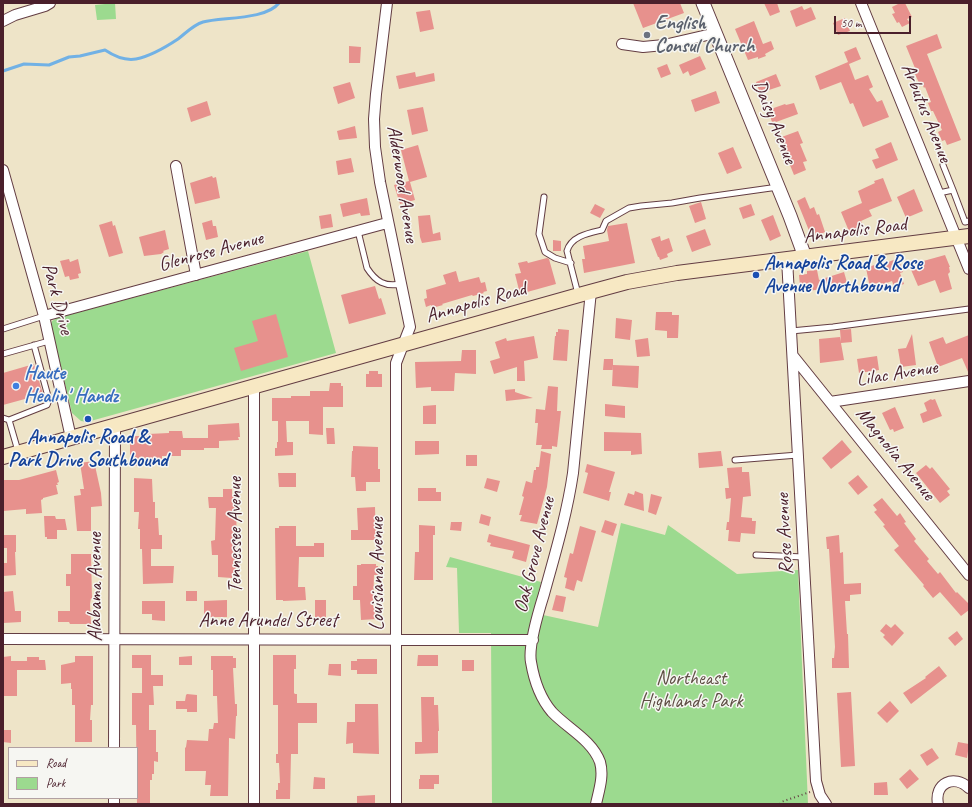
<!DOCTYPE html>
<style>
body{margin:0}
#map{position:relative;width:972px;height:807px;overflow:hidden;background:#eee4c8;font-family:Caveat,sans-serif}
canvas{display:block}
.frame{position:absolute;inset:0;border:4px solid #4a1f2b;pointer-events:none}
.legend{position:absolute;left:8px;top:747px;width:130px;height:52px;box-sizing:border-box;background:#f6f6f2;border:1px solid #b1a0a2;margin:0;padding:5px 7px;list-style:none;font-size:12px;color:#4a1f2b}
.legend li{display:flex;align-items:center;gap:8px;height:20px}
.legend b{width:20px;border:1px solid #b1a0a2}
.scale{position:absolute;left:834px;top:16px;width:77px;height:18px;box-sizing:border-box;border:2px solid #4a1f2b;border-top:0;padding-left:5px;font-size:12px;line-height:14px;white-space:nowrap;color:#4a1f2b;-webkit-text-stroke:3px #f6f6f2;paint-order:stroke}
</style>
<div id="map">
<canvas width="972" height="807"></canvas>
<div class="frame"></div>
<ul class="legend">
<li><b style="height:5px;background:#f7e8c3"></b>Road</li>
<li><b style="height:11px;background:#9cda8f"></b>Park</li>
</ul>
<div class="scale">50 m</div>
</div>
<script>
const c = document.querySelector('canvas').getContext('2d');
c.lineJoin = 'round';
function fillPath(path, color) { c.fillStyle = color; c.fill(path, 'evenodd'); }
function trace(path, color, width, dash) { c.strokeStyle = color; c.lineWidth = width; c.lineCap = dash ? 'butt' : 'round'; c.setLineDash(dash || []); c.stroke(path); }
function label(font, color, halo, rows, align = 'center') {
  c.font = font + ' Caveat,sans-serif'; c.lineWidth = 3; c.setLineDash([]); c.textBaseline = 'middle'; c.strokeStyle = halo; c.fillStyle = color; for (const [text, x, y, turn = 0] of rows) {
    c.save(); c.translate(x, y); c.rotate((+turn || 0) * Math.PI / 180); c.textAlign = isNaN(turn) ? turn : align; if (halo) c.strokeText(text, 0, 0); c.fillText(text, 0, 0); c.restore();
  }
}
fillPath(new Path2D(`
 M115,3L116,19L97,20L95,5Z
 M308,251L336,353L87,422L81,421L72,413L51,325L52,321L57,318Z
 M621,523L665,535L668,525L737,574L798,570L808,804H492L491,633H459L457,568L446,567L450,557L541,582L534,613L598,627Z`), '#9cda8f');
trace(new Path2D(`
 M3,71L24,64L49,65L69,57L80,56L105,50C114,56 125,61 136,59C151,56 166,47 178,39C186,33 193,25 203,22C222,17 266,20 279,3`), '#71b1e5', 3);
fillPath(new Path2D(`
 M633,3H680L684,13L643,28Z
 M764,3H777L780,12L770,16Z
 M900,3H905L912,17L907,19L910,23L902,27L899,22L897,23L892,14L895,13L892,7Z
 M802,6L804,10L811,7L816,19L796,27L790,11Z
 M430,10L434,29L420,32L416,12Z
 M845,18L850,31L838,35L833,23Z
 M754,21L763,44L771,41L774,49L765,54L766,56L758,59V57L748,60L735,29Z
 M937,34L942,48L927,54L961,140L947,145L945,140L942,141L938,132L942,130L933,111H931L928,103L931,102L925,87L924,88L922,83H919L915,74L917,73L906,46Z
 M349,46L361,47L360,63H349Z
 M856,47L861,59L849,64L855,80L868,75L873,87L869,89L877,102L882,100L889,117L863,127L853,103L850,104L841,82L820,90L815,76L848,62L844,52Z
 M700,56L706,69L690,76L688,71L683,74L679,65Z
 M667,64L671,74L661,78L657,68Z
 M415,72L416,77L434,73L435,81L399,89L396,76Z
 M776,74L781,86L760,93L756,82Z
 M350,82L355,98L338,104L333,87Z
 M716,91L720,103L695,112L691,100Z
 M207,101L211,115L191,122L187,108Z
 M794,103L798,114L776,122L775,121L772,122L769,113L772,111L771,109L785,104L786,105Z
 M423,107L428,131L412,135L407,110Z
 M355,126L357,138L339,140L337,131Z
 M798,131L803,143L800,144L807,161L803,162L806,170L794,175L779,138Z
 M891,142L898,160L876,169L872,160L879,158L875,149Z
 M418,145L427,177L410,182L415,200L400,204L394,185L409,181L401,150Z
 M733,147L742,168L727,174L718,153Z
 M351,158L354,172L338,175L336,161Z
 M212,176L213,178L216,177L220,198L195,204L190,183Z
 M883,178L892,201L869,210L872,216L861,221L865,230L851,236L841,212L862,203L858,191L875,183L874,181Z
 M914,189L923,211L906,218L897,197Z
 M805,197L810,209L814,207L817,215L819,214L825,232L812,238L797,201Z
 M367,198L370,215L361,216L360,213L343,217L340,204Z
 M701,202L706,219L695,223L689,206Z
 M595,204L605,209L600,218L590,213Z
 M751,204L755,215L743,219L739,208Z
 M331,214L333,227L321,229L319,216Z
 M430,215L433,234L440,232L441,240L422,243L420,237L418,216Z
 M773,215L781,236L770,241L761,220Z
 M212,220L213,226H216L218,237L206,240L202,223Z
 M112,221L113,226L115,225L123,253L109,257L99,225Z
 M627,223L635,263L584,273L582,259H585L583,246L609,241L607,230L608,226Z
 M705,229L711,245L692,252L686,236Z
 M165,230L169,249L163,251L164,252L161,254L144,256L139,237Z
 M660,236L661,241L669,238L673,251L667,254L668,257L660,260L659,257H658L651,239Z
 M553,240L561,241V251H553Z
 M945,255L950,267H949L950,272L948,274L952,289L940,293L935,280L918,286L909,265Z
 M547,258L549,259L556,284L520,294L515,274L521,273L518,263L527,261L528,263Z
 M69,259L70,262L78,259L81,273L78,274L79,278L70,280L69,276L65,277L60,261Z
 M896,259L897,261L899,260L903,272L900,273L904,284L894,287L892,281L881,285L880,282L872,285L869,283L866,268L877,264L878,266Z
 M817,270L819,280L844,272L848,286L837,290L836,287L808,291V289L800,290V287L806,285L800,286L799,275L807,274V271Z
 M456,271L459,282L479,277L481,283L485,282L487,291L483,292L484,293L473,296L472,295L442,304L443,305L432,308L431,305L426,307L424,299L427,298L426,290L446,284L443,275Z
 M375,286L379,299L381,298L386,314L349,324L341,295Z
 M656,312H672V315H679L678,338H667V331L655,330Z
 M276,314L288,357L241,371L234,348L258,341L252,321Z
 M616,318L632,320L630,340L615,338Z
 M558,329L569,330L567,361L553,360L555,336H556V332H558Z
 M851,329L852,342L841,343L844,360L820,363L819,339L840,337L841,342L840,330Z
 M912,334L916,365L901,367L898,349L906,348Z
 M969,335V374L962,358L938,367L929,342L943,337L946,344Z
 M534,336L538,358L524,361L525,381H517V367L494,374L490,361L500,358L495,342L506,338L507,341Z
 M648,338L650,356L637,357L635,340Z
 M462,350H476V374L455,373L454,391H431V387L416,388L415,362L461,361Z
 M877,356L879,370L859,373L857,359Z
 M604,359H613V370H603Z
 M34,364L43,394L3,405V373Z
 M613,365L639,366L638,388L612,386Z
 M369,371H378V374H382V387H366V374H369Z
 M330,383H341V386H343V407H323V435L309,434V421H286L287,442H293V455L275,456V448H277V442H278V421H272V398H291V396H310V391H329Z
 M548,386L558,387L557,411H561L557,447L552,446V449H541L542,445H536L538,423H535L536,409L545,410Z
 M515,389V392L533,398L506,401L505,390Z
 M931,399L932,400L935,399L942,416L923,423L920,414L927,411L924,403Z
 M605,404L625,406V418L605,416Z
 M436,405V424H423V406Z
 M895,407L904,428L894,432L893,429L890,430L882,413Z
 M239,423L240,437H238L239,440L219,441V448H204V450H181V456H162V459H142V466H130V436H148V434L169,433V431H182L183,438H208V425Z
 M326,428H334L335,444H327Z
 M604,432L641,433L642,454L631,455V451H604Z
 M842,440L852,452L831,469L822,458Z
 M415,441H439V454L415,455Z
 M353,446L378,447V469H380V482H366V491H356L355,477H351L352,451H353Z
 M541,451L551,454L547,487L537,524L520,521L522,515H519L524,497L522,496L526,481L532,483L534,470H536V467H539Z
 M721,451L723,466L699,468L698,453Z
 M466,455H477V466H466Z
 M94,461L101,493L102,506L91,507V531H77L74,496L81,495L80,489H84L80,463Z
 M587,464L615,472L609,492H611L609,501L583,493L588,473L585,472Z
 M926,465L930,469L932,467L950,489L947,491L950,495L940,503L916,473Z
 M742,467V472H749L751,496L743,497L741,517L752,518V521H756L755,534L741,533L740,542L728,541L729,530H726L727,522H729L731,498L726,499L725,488H729L727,468Z
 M56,470L59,482L57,483L58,485H56L58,494L43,498V499L41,500L42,513L26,514V509L3,511V480H19Z
 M278,473H296V487H279Z
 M858,475L868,487L858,495L848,483Z
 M134,478L152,479L153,502H155V518H158L159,535H162V549H151V566H174L173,583L143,584L142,549H140V529H138L139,512H134Z
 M487,478L500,481L497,492L484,488Z
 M418,488H436V492H441V501H418Z
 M223,489H232V496H236L237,500L236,540L237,554H236V573H232V578L218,577V555H212L211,541L215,540L216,508H209L208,497H223Z
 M635,491L643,494L644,511L624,505L628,493L634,495Z
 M651,494L662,497L656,515L648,512Z
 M882,498L897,516L900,513L906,522L904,523L916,539L914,541L929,559L927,561L938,574L940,572L956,593L957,592L969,604V610L961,616L940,592L933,598L923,586L924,585L894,550L899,546L883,526L885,525L874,512L877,510L873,505Z
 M375,507L376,540H351V530H358L357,508Z
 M481,514L491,517L489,526L479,523Z
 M44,516H55L56,519H65L67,530H57V539H47V537H45Z
 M605,520L617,524L613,536L601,532Z
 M451,522H462L461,531L450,530Z
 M419,525L435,526V535H433V580H414L415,552H419Z
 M279,526H296V546H314V543H324V557H299L298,587H305L306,600L283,601V600H276L275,528H279Z
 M580,526L596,531L582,582L577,580L574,591L565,588L567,578L564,577L570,553L573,554Z
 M489,534L530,545L526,562L512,558L514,551L490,546L491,543L487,542Z
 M3,535H16V552H15L16,575L3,576V563H7V548H3Z
 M839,535L840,553L843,552L844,584L861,583V594L850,595V601H845L847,634H848L849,668H832V658H834L835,647L829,549H827L826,537Z
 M71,554H91L92,599L91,598L90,604L91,624H70L69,622H58V611H70V586H66V574H71Z
 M361,564H376V566H378V575H374L373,606H376L377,619L361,620L360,600H353V586H357V565H361Z
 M13,591L15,611H21V622L3,623V592Z
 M186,591H197V601H186Z
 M556,595L566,597L563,612L552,610Z
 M227,600V617H210V614H204V601Z
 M315,600H326V619H315Z
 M142,601H165V621L152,620V614H142Z
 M886,624L891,628L895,624L904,633L892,646L883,637L885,635L880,631Z
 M957,631L963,639L955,646L948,638Z
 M132,655H151V675H163V686H153L154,705H149V730H156V752H158V762L154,761V774H152V780H150V804H137L136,725H132V693H142V668H132Z
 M273,655H296V669H294V693L295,694H297V703H317V723H298V754H291L290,799H276V790H278V783H280L279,763H276V754H278V705H273Z
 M418,655H438V666H417Z
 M11,656V661H27V657H39V660H45L46,670H17V696H3V657Z
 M75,656H93V705H91L90,720H92V742H75V705H72V689H71V683L61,684V665L75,662Z
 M192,656V665H179V657Z
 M211,656H233V658H236V668H233L235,704H237V716H236L235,739L229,738L228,796H210L211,785H205L206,771H185V748L186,747L187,740L208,741L209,729H213L214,723H218L217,696H213V670H211Z
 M357,659H377V674H357V670H351V661H357Z
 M462,660H474V671H462Z
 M329,664H341V676L328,675Z
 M939,666L947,676L911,704L903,693L926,678L925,677Z
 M851,692L855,766L841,767L837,693Z
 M187,694L197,695V712H187V709H176V701H185L186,695Z
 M421,697H434V705H438L439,731H438V753L415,754V742H422Z
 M890,701L899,711L887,723L877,713Z
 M355,704H378L379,754L353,753V743L346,744L347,722H355Z
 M3,730H11V743L3,742Z
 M958,742L969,744L967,758L955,755Z
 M932,748L939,758L927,766L920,755Z
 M910,769L919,779L907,789L899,779Z
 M420,775H439V784H434V789H419V779H420Z
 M314,777L325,778V789H313Z
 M887,782L888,795H874V783Z
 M375,795V804H357V796Z`), '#e7918d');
const service = new Path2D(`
 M953,190L965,222L969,221
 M939,193L953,190L943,165
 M544,197L539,234L545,252L555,258L571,263
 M358,231L367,268C376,282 385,287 401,284
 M578,294L567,251C571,236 589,233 602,230L606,221L629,208L641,206L672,203L700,198L778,187
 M3,329L44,316
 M791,331L833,327L969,309
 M3,354L49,341
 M3,418L9,420L18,451
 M9,420L47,405L49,400L34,345
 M735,460L798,455
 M756,555L804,557`);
const minor = new Path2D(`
 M387,3L376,94L374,119L375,147L380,182L410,327L396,363V804
 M861,3L969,269
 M3,21L15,15L45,6L50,3
 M622,44L643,47L664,45L716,33
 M176,166L196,275
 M3,170L44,316L71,438
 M787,259L816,781L820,795L826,804
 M591,291L573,473C567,514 555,554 544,594C539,610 528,647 531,662C534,680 540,698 552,712C567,728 592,740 600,762C604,776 599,790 596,804
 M44,316L387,223
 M793,356L969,575
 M830,402L969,381
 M3,639L533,640
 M114,748L115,425
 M114,804V798
 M254,804V386
 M938,804C934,783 954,774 969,788`);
const tertiary = new Path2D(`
 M703,3L790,216L805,257`);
const secondary = new Path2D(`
 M3,457L579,295L627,282L677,273L969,236`);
trace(service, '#633d43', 7);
trace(minor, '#633d43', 12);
trace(tertiary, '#633d43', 15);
trace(secondary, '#633d43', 16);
trace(new Path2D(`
 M780,804L781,802L810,792`), '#633d43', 2, [1, 3]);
trace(service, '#fff', 5);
trace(minor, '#fff', 10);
trace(tertiary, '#fff', 13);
trace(secondary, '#f7e8c3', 14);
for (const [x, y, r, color] of [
 [647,35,4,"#6b7280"],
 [756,275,4,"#1a4fb4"],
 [16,386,4,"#3f7fe0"],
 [88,419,4,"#1a4fb4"]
]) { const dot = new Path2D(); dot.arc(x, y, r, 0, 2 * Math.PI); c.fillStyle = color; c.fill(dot); trace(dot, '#f6f6f2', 1.5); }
label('bold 20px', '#5b616d', '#f6f6f2', [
 ["English",655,24],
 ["Consul Church",655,47]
], 'left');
label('20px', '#4a1f2b', '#f6f6f2', [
 ["Arbutus Avenue",926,113,68],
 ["Daisy Avenue",774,122,68],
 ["Alderwood Avenue",402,184,81],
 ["Annapolis Road",855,231,-7],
 ["Glenrose Avenue",211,252,-15],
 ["Park Drive",57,299,75],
 ["Annapolis Road",476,303,-16],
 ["Lilac Avenue",897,374,-9],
 ["Magnolia Avenue",895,454,51],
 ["Rose Avenue",785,534,-93],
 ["Tennessee Avenue",236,535,-90],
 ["Oak Grove Avenue",535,555,-76],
 ["Louisiana Avenue",378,574,-90],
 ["Alabama Avenue",96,587,-90],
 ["Anne Arundel Street",268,621]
]);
label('bold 20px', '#164399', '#f6f6f2', [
 ["Annapolis Road & Rose",764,264],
 ["Avenue Northbound",764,287],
 ["Annapolis Road &",88,438,"center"],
 ["Park Drive Southbound",88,461,"center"]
], 'left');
label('bold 20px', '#366cbe', '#f6f6f2', [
 ["Haute",24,374],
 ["Healin' Handz",24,397]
], 'left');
label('20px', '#5e4e44', '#f6f6f2', [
 ["Northeast",691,679],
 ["Highlands Park",691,702]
]);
</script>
